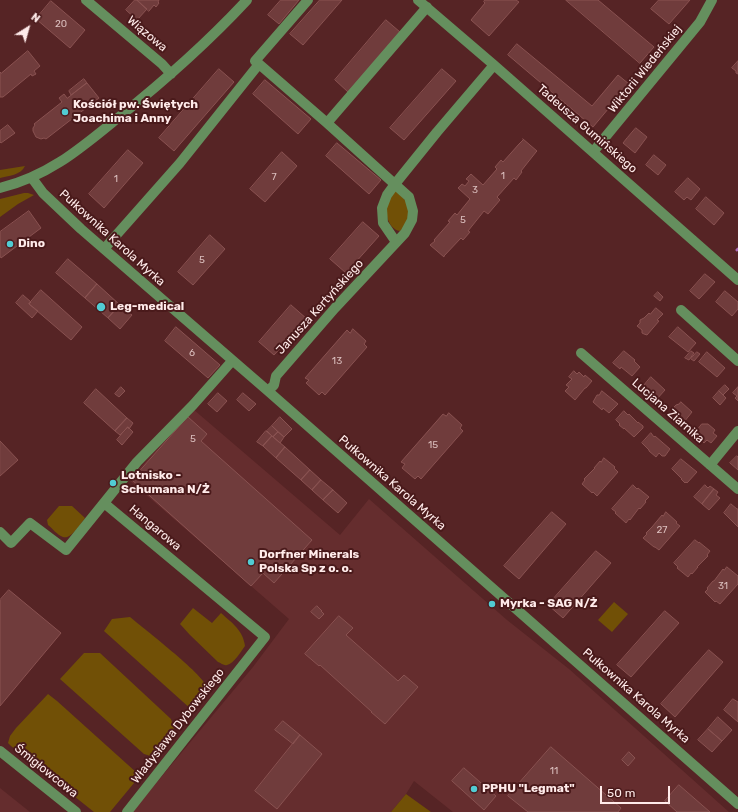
<!DOCTYPE html>
<meta charset="utf-8">
<style>
body{margin:0}
#map{position:relative;width:738px;height:812px;overflow:hidden;background:#562425;font-family:Rubik,sans-serif}
canvas{display:block}
.north{position:absolute;left:8px;top:8px;width:40px;height:40px;-webkit-text-stroke:3px #4a1a1b;paint-order:stroke;rotate:37deg;font-size:11px;font-weight:700;line-height:16px;text-align:center;color:#ffebea}
.north::after{content:'';display:block;margin:auto;width:14px;height:18px;background:#ffebea;clip-path:polygon(50% 0,100% 100%,50% 72%,0 100%)}
.scale{position:absolute;left:600px;top:786px;width:70px;height:18px;box-sizing:border-box;border:2px solid #ffebea;border-top:0;padding-left:5px;font-size:12px;line-height:14px;white-space:nowrap;color:#ffebea;-webkit-text-stroke:3px #4a1a1b;paint-order:stroke}
</style>
<div id="map">
<canvas width="738" height="812"></canvas>
<div class="north">N</div>
<div class="scale">50 m</div>
</div>
<script>
const c = document.querySelector('canvas').getContext('2d');
c.lineJoin = 'round';
function fillPath(path, color) { c.fillStyle = color; c.fill(path, 'evenodd'); }
function trace(path, color, width, dash) { c.strokeStyle = color; c.lineWidth = width; c.lineCap = dash ? 'butt' : 'round'; c.setLineDash(dash || []); c.stroke(path); }
function label(font, color, halo, rows, align = 'center') {
  c.font = font + ' Rubik,sans-serif'; c.lineWidth = 4; c.setLineDash([]); c.textBaseline = 'middle'; c.strokeStyle = halo; c.fillStyle = color; for (const [text, x, y, turn = 0] of rows) {
    c.save(); c.translate(x, y); c.rotate((+turn || 0) * Math.PI / 180); c.textAlign = isNaN(turn) ? turn : align; if (halo) c.strokeText(text, 0, 0); c.fillText(text, 0, 0); c.restore();
  }
}
fillPath(new Path2D(`
 M193,409L340,535L369,499L507,620L569,669L729,812H453L414,781L406,794L391,812H132L253,667L289,619L129,480Z
 M0,788L30,812H0Z`), '#652d2e');
fillPath(new Path2D(`
 M25,166C21,175 8,176 0,178V170Z
 M396,190C399,194 404,198 406,202C411,211 408,226 400,231C387,229 383,208 389,198C391,195 394,192 396,190Z
 M24,193H28L34,195L18,204L0,217V199Z
 M59,506H72L85,518C81,523 71,540 63,537C57,535 52,528 48,525L47,520Z
 M614,602L628,614L612,632L598,620Z
 M193,608L212,623L221,613C232,623 243,630 245,646C241,651 234,664 227,665C224,666 221,663 218,662L190,635L180,624Z
 M130,617C142,627 204,675 206,686C207,693 196,704 192,710L104,631L112,619Z
 M84,653H100L171,719L175,733L154,757L144,754L60,679Z
 M48,694L57,701L137,773L139,777L110,812H94L11,746L8,743L10,736L16,728Z
 M406,794L431,812H391Z`), '#715006');
trace(new Path2D(`
 M737,250L738,249`), '#aa6cb7', 3);
const building = new Path2D(`
 M135,0H137L147,9L137,20L126,10Z
 M137,0H159L158,2L159,3L156,7L154,5L149,11Z
 M281,0H299L279,24L268,15Z
 M320,0H342L303,45L290,34Z
 M485,0H516L519,2L489,36L471,20L485,3L484,2Z
 M566,0H598L654,47L640,63Z
 M659,0H690L669,24L651,9Z
 M51,1L85,30L70,48L36,19Z
 M386,20L400,32L348,92L335,80Z
 M517,44L592,106L618,75L629,84L593,127L508,55Z
 M28,51L40,66L34,71L36,74L32,76L31,74L3,97H0V72L1,73Z
 M738,61V74L736,73V71L732,68Z
 M219,69L234,82L174,151L159,138Z
 M442,69L456,81L404,140L390,128Z
 M84,79L87,83L71,95L69,91Z
 M265,80L311,119L298,134L253,94Z
 M87,83L99,98L46,139L44,138L41,139L36,137L33,131V128L35,125L34,124L62,102L59,98L64,94L67,98Z
 M8,125L15,133L1,143L0,142V131Z
 M636,128L647,137L635,153L623,143L627,138Z
 M523,139L537,151L536,152L521,171L522,172L516,180L514,178L497,197L500,200L488,214L484,211L468,231L470,232L463,240L461,238L444,256V257L430,245L435,241L434,240L450,222L448,221L455,213L457,215L470,199L458,188L462,184L465,186L469,181L466,179L471,174L483,185L497,169L495,167L501,160L503,162L519,144L523,140Z
 M337,143L381,180L369,194L326,156Z
 M128,150L143,163L104,208L89,194Z
 M282,152L297,166L265,202L250,189Z
 M654,155L666,165L658,175L646,165Z
 M688,178L700,189L691,200L687,197L684,200L675,192Z
 M706,197L724,213L714,225L696,209Z
 M29,211L41,228L1,258L0,256V232Z
 M363,222L379,236L346,273L330,259Z
 M210,235L225,249L193,285L178,272Z
 M68,259L97,284L85,298L56,273Z
 M705,274L715,282L699,299L690,291Z
 M97,284L120,305L108,318L85,298Z
 M41,290L82,327L71,340L29,304Z
 M725,291L738,302V309L732,316L716,302Z
 M658,292L663,297L660,301L654,296Z
 M23,295L31,302L29,304L38,311L32,318L16,303Z
 M120,305L132,315L120,329L108,318Z
 M291,305L307,319L274,355L259,342Z
 M656,308L663,314L657,320L659,321L647,335L644,334L642,333V330L637,326L640,323V320L644,318L649,313L650,314Z
 M176,327L220,365L208,378L165,341Z
 M678,327L696,343L688,352L669,337Z
 M353,329L366,341L364,344L367,347L325,395L322,392L319,395L306,383L309,380L305,378L347,330L350,333Z
 M624,351L635,360L634,361L640,367L632,376L621,367L620,369L613,363Z
 M691,351L694,353L689,360L685,358Z
 M697,352L700,354L694,361L691,359Z
 M707,352L725,368L717,377L699,362Z
 M574,371L577,374L579,372L584,377L585,375L592,381L586,388H585L575,400L565,391L569,387L566,385L572,379L569,377Z
 M651,377L665,390L656,400L642,388Z
 M725,385L729,389L723,395L719,391Z
 M121,387L125,391L119,397L115,394Z
 M738,387V401L735,398L737,396L733,393Z
 M96,389L127,418L115,431L84,403Z
 M602,391L618,404L609,413L603,408L602,410L593,402L597,395H599Z
 M719,391L726,398L720,405L713,398Z
 M218,393L227,401L217,412L208,404Z
 M243,393L256,404L249,411L237,400Z
 M681,402L692,412L684,422L680,418L679,420L674,416L675,414L672,412L675,409L674,407L676,405L679,404Z
 M624,411L628,415L629,414L638,423V422L643,426V428L634,437L624,428V429L619,425L620,424L616,420Z
 M449,413L462,425L460,428L463,431L421,479L418,476L415,479L402,468L405,464L401,462L443,414L446,416Z
 M188,417L207,434L201,441L312,540L274,583L263,573L251,586L132,480Z
 M280,417L292,429L284,437L272,426Z
 M127,418L133,423L129,429L128,427L120,435L115,431Z
 M702,424H708L715,430L713,433L717,436L711,443L707,440L704,443L699,438L701,436L696,432Z
 M272,426L278,432L273,437L267,431Z
 M128,427L133,432L122,445L117,440Z
 M266,431L272,436L263,446L257,442Z
 M278,432L284,437L280,443L273,437Z
 M651,433L654,437L655,436L670,449L665,456H662L659,453L656,457L649,451V450L642,443Z
 M272,436L285,447L276,458L263,446Z
 M0,441L18,460L0,476Z
 M285,447L310,470L301,480L276,458Z
 M737,456L738,457V470L730,463Z
 M604,458L615,467L614,468L618,472L597,496L593,492L592,493L582,484L585,480L584,479L595,468H594L600,461L601,462Z
 M681,459L697,472L687,483L686,482L685,483L681,479H682L672,469Z
 M310,470L321,480L312,490L301,480Z
 M321,480L333,490L323,500L312,490Z
 M633,485L637,489L638,488L649,497L645,501L646,502L640,509L639,508L630,520L629,519L626,523L615,513L616,512L612,509Z
 M705,485L708,488L710,486L714,489L702,504L694,497Z
 M714,489L718,492L716,495L720,498L709,510L702,504Z
 M333,490L347,503L338,513L323,500Z
 M731,504L737,509H738V527L724,513Z
 M552,512L566,524L519,579L504,566Z
 M666,512L677,522L676,523L680,526L659,550L655,547H654L643,538L647,534L646,533L652,527L662,515L663,516Z
 M695,540L699,543V542L710,551L707,555L708,556L697,567H698L692,574L691,573L688,577L677,568L678,567L674,563Z
 M596,551L611,563L563,618L548,605Z
 M727,567L738,576V584L720,604L716,601L715,602L705,592L708,589L707,588L713,581H714L723,569L724,570Z
 M9,590L61,633L0,706V600Z
 M317,606L322,611H321L324,614L319,619L311,612Z
 M665,611L679,623L631,677L617,665Z
 M339,616L353,628L346,635L398,681L404,675L418,687L385,724L371,712H372L320,665L319,666L305,654Z
 M709,650L723,662L675,717L661,704Z
 M733,699L738,702V722L724,710Z
 M718,717L732,730L722,741L708,729Z
 M283,721L300,735L293,744L275,730Z
 M708,729L722,741L712,752L698,740Z
 M300,735L322,754L277,809L255,791Z
 M551,747L621,808L618,812H528L508,796Z
 M629,752L635,758L628,766L622,760Z
 M464,768L496,796L484,810L452,781Z
 M679,785L710,812H677L665,801Z`);
fillPath(building, '#703c3c');
trace(building, '#895251', 1);
trace(new Path2D(`
 M86,0L162,64L171,74
 M418,0L494,65L738,280
 M259,64L327,123L409,197L413,211L412,220L405,233L335,308L276,376L274,385L268,391
 M327,123L427,7
 M593,152L700,22L712,0
 M32,178L43,193L81,229L268,391L738,804
 M0,188C49,176 81,148 119,117C164,81 207,43 247,0
 M396,242L383,223L382,208L387,195L395,184L437,132L494,65
 M104,249L180,163L259,64L255,61L308,0
 M681,310L738,361
 M581,353L738,489
 M710,465L738,431
 M104,503L265,637L127,812
 M0,532L11,543L30,523L66,550L137,462L193,405L232,361
 M0,751L76,812`), '#658f5e', 10);
for (const [x, y, r, color] of [
 [65,112,4,"#51ccd3"],
 [10,244,4,"#51ccd3"],
 [101,307,5,"#51ccd3"],
 [113,483,4,"#51ccd3"],
 [251,562,4,"#51ccd3"],
 [492,604,4,"#51ccd3"],
 [474,789,4,"#51ccd3"]
]) { const dot = new Path2D(); dot.arc(x, y, r, 0, 2 * Math.PI); c.fillStyle = color; c.fill(dot); trace(dot, '#4a1a1b', 1.5); }
label('10px', '#dbbfbe', null, [
 ["20",61,24],
 ["1",503,176],
 ["7",274,177],
 ["1",116,179],
 ["3",475,190],
 ["5",463,220],
 ["5",202,260],
 ["6",192,353],
 ["13",337,361],
 ["5",193,439],
 ["15",433,445],
 ["27",662,530],
 ["31",723,586],
 ["11",554,771]
]);
label('12px', '#ffebea', '#4a1a1b', [
 ["Wiązowa",147,34,40],
 ["Wiktorii Wiedeńskiej",645,69,-51],
 ["Tadeusza Gumińskiego",587,129,41],
 ["Pułkownika Karola Myrka",112,238,42],
 ["Janusza Kertyńskiego",320,307,-48],
 ["Lucjana Ziarnika",668,411,41],
 ["Pułkownika Karola Myrka",392,483,41],
 ["Hangarowa",155,528,40],
 ["Pułkownika Karola Myrka",636,696,41],
 ["Władysława Dybowskiego",178,726,-52],
 ["Śmigłowcowa",46,771,39]
]);
label('bold 12px', '#ffebea', '#4a1a1b', [
 ["Kościół pw. Świętych",73,105],
 ["Joachima i Anny",73,119],
 ["Dino",18,244],
 ["Leg-medical",110,307],
 ["Lotnisko -",121,476],
 ["Schumana N/Ż",121,490],
 ["Dorfner Minerals",259,555],
 ["Polska Sp z o. o.",259,569],
 ["Myrka - SAG N/Ż",500,604],
 ["PPHU \"Legmat\"",482,789]
], 'left');
</script>
